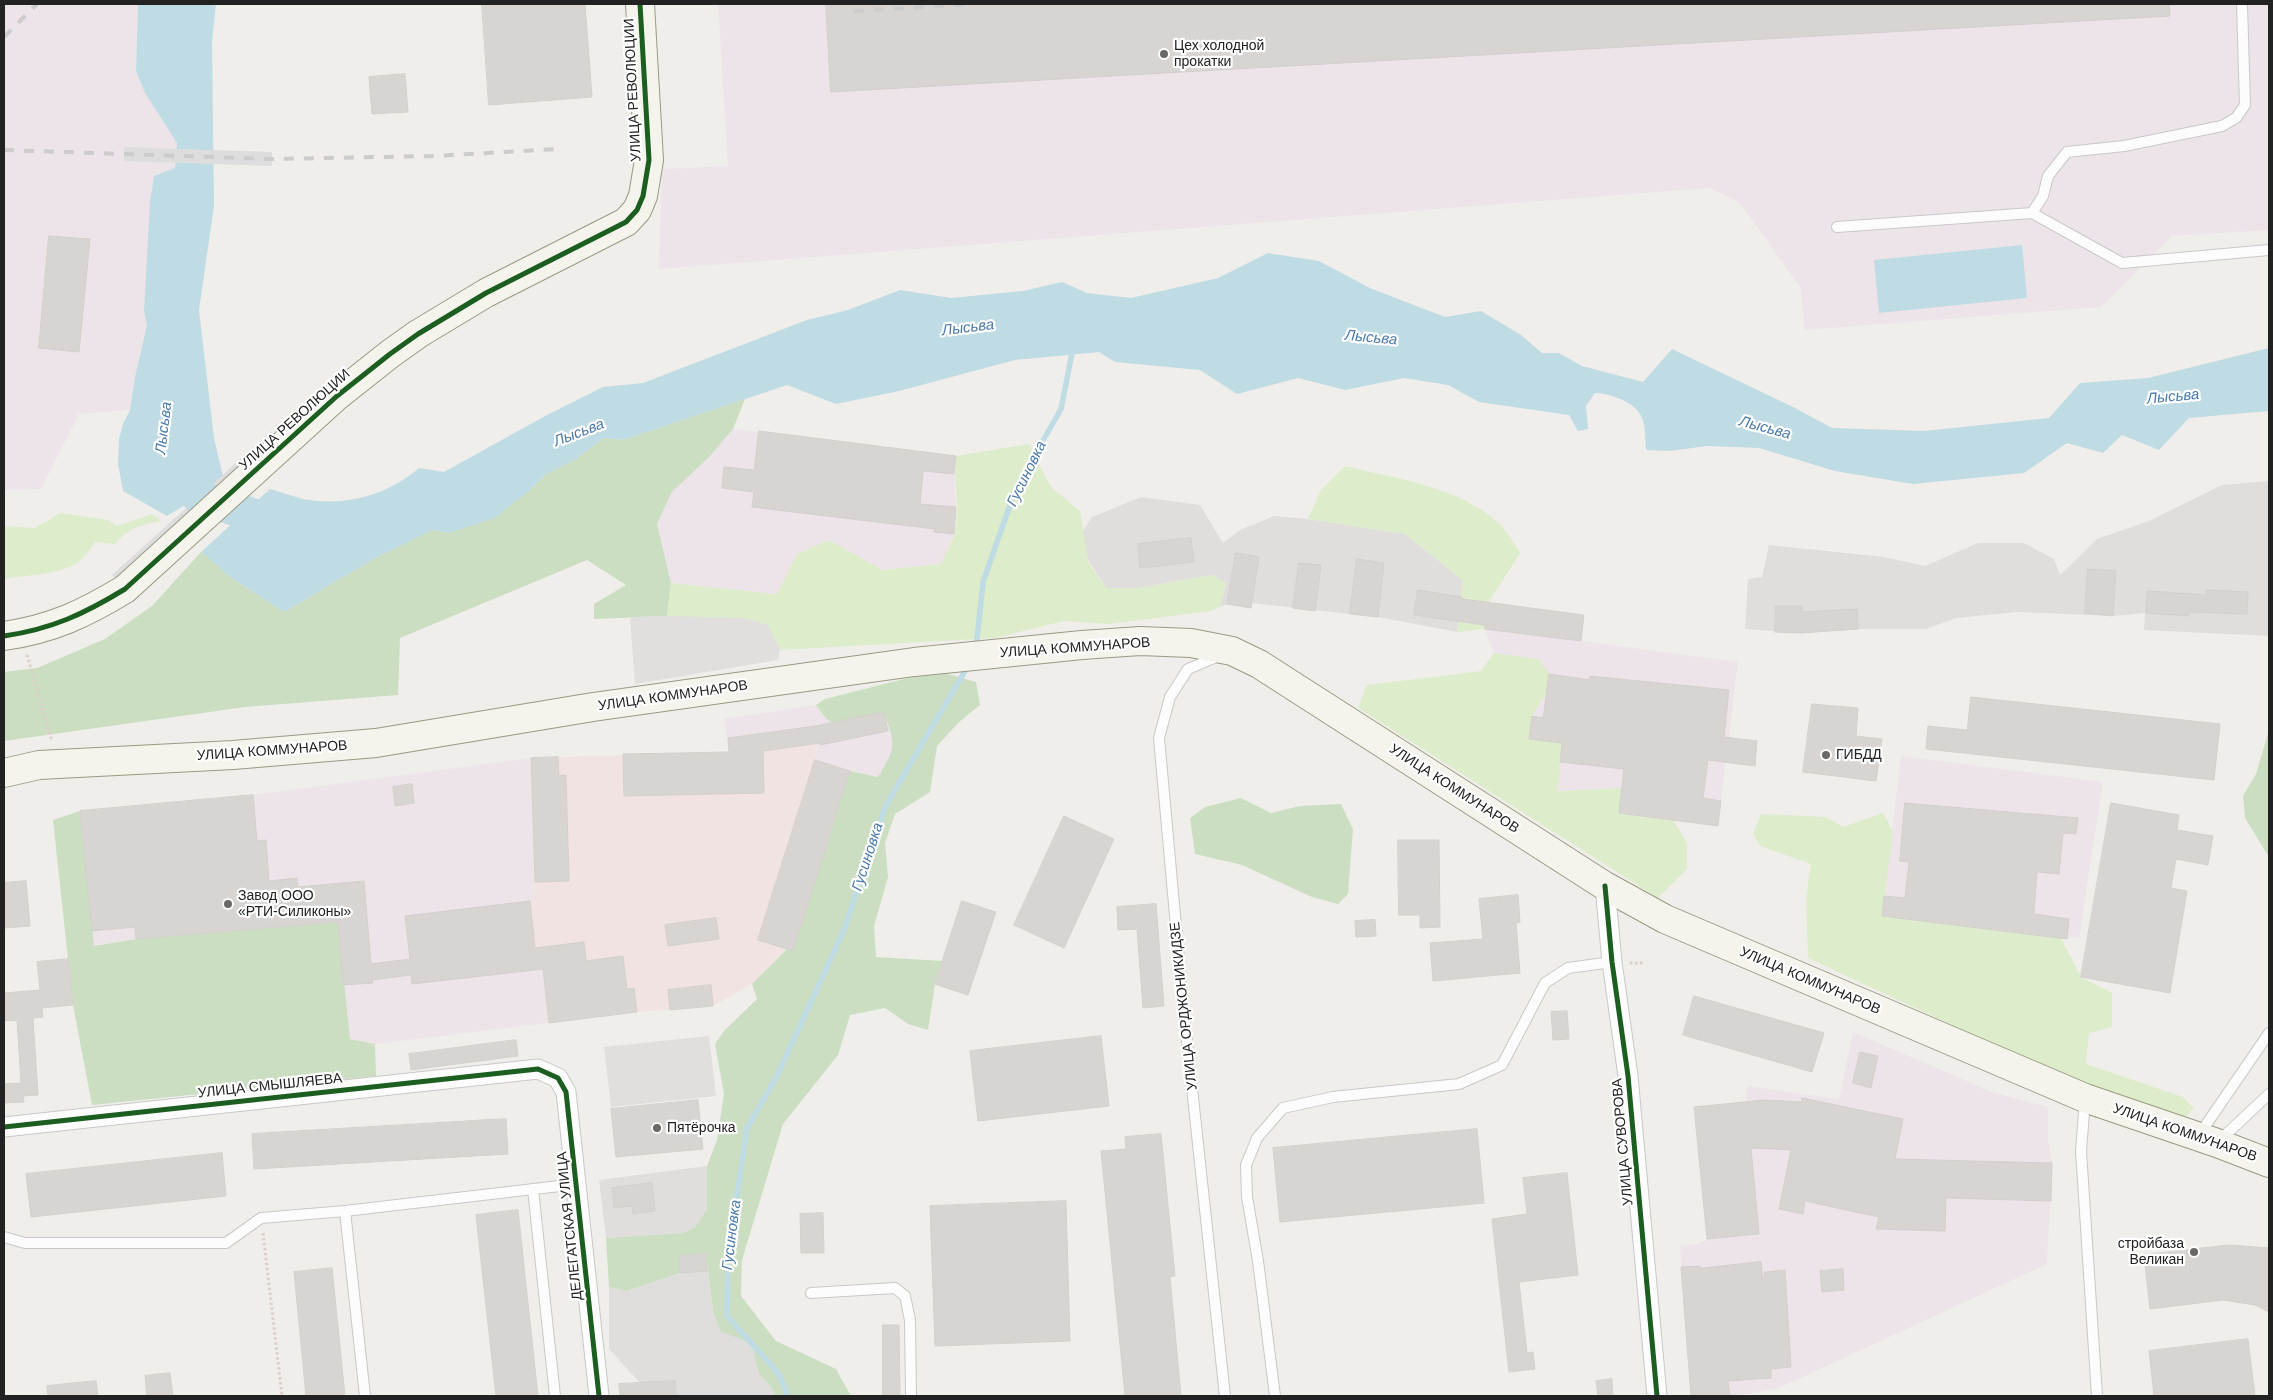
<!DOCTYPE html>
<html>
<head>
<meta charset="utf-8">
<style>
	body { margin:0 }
	#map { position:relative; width:2273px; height:1400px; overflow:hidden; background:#f0eeeb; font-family:Helvetica,sans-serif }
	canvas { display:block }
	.frame { position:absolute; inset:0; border:5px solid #222; pointer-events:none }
</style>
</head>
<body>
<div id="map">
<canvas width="2273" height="1400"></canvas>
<div class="frame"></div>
</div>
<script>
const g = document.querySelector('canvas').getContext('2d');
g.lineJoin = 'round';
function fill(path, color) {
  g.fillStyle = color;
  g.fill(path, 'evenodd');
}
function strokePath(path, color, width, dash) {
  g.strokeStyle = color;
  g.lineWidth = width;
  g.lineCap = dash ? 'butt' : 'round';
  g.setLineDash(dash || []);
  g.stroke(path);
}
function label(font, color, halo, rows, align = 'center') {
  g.font = font + ' Helvetica,sans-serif';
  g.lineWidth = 4.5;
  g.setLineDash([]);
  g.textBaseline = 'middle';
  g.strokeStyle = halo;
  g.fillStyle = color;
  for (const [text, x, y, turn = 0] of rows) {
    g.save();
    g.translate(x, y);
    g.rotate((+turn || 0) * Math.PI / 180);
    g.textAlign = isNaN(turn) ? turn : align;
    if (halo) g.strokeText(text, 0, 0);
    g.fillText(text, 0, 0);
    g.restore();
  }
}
const residential = new Path2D(`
	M2269,481V636L2144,630L2145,613L2113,616L2017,612L1956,618L1926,629H1858L1801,633L1745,629L1748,579L1762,577L1769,545L1884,557L1925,566L1978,543H2024L2054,559L2060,575L2097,539L2149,521L2222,485Z
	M1141,497L1200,505L1223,543L1240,530L1274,516L1308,519L1405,534L1463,580L1457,632L1378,617L1252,603L1251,608L1227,604L1220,607L1226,583L1212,575L1139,588H1106L1076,541L1092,517Z
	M707,1166V1209L695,1227L683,1233L606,1238L599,1180Z
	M706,1254L713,1311L752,1343L758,1372L774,1391V1396H641L640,1383L609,1349V1287L627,1291L680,1273L679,1256Z`);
const commercial = new Path2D(`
	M817,743L815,760L850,771L793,951L786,949L752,984L713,1006L637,1012L634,988L546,998L543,970L531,971L528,949L530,901H535L531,758L763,751Z`);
const industrial = new Path2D(`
	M4,4H138L136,71L145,93L177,143L175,168L144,312L147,325L135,377L130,410L79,414L41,489L4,490Z
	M718,4H2269V230L2172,236L2101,307L1805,330L1800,287L1739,202L1709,188L659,269L662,169L728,166Z
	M733,429L956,456L954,474L956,507L954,534L942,564L883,570L829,540L797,554L777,594L671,583L657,524L672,492L708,457Z
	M1488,603L1584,615L1581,641L1738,662L1718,826L1619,813L1621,788L1557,791L1562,743L1529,739L1532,716L1546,694L1539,659L1494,653L1485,629Z
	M816,705L825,717L884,712L893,736L892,755L878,777L850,771L815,760L817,743L763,751L729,752L724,719Z
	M1901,756L2103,782L2079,938H2061L1882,916Z
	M531,758L535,901L530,902L535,948L528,949L531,970L543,969L549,1023L375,1044L350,1039L337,922L136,939L93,946L86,856L253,795Z
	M1853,1032L1992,1092L2048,1107V1138L2052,1163L2047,1264L1779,1388L1735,1396H1691L1680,1246L1699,1244L1707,1239L1758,1234L1746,1102L1747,1086L1839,1099Z`);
const grass = new Path2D(`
	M1029,444L1051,487L1080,511L1088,562L1106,588H1139L1212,575L1226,583L1220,607L1211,611L1109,624L1064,621L995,638L780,650L768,625L667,616L671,583L777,594L797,554L829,540L883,570L941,564C945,554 951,545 954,535C961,509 953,481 956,456Z
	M1345,466C1397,479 1459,486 1500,524C1508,532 1514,544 1520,553L1488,603L1485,629L1457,632L1463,580L1405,534L1308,519L1321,490Z
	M60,513L108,520L117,526L152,514L162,521C142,524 128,528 115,544L95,542C90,550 85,557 77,563C59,575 25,575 4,579V526L35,528Z
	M1494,653L1539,659L1549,674L1546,694L1532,716L1529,738L1562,743L1558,791L1622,788L1619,813L1673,820L1687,843V869L1658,898L1358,708L1367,685L1481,671Z
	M1883,813L1893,832L1882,916L2061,938L2081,977L2112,993V1027L2089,1033L2086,1064L2183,1097L2194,1108L2186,1117L2082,1086L1808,958L1806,899L1811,864L1760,846L1753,834L1761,814L1826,817L1843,827Z`);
const forest = new Path2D(`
	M745,399L733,429L709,457L672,492L657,524L671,583L667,616L594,619V604L626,585L587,560L400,638L398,695L245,707L4,741V672L37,668L105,639L152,606L201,552L233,579L284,612L374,559L433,530L449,533L531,489L546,474L576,459L604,438L623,440Z
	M944,673L976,682L980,705L959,722L937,746L930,792L895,814L885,843L888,877L874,926L876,957L942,961L935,984L928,1030L908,1024L885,1008L850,1015L838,1055L783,1124L742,1260L741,1296L776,1341L836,1369L851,1396H774V1391L758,1372L752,1343L721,1332L713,1311L706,1254L679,1256L680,1273L627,1291L609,1287L606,1238L683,1233L695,1227L707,1209V1166L717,1140L724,1094L715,1044L724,1031L757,999L752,984L787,949L793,951L850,771L878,777C896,748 896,744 884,713L832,723L825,717L816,705L825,699L908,678Z
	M2269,730V857L2245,818L2243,796L2256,774Z
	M1241,798L1271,813L1300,806L1341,804L1353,829L1348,894L1338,904L1312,897L1242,865L1195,854L1190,818L1205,807Z
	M80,811L94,946L136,939L338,922L350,1039L375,1044L376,1076L92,1105L73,1005L53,820Z`);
const parking = new Path2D(`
	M667,616L743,618L768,625L780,650L778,660L635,684L630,617Z
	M709,1036L716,1096L611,1107L604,1047Z`);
const water = new Path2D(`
	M138,4H216L212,40L214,206L199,310L214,438L224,481L167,516L123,491L118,464L119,439L123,424L130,410L135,377L147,325L144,312L150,202L154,176L175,168L177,143L145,93L136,71Z
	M2022,245L2027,298L1879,313L1874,260Z
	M1268,253L1319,261L1370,288L1445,317L1481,311L1521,335L1542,353H1559L1582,366L1643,382L1672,349L1795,408L1832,428L1924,431L2049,418L2080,383L2148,378L2269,348V411L2189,418L2159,450L2122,435L2103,453L2067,443L2024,473L1913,484L1835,471L1759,448L1707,446L1670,451L1646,450C1645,440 1646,422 1640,414C1631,400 1610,394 1595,393L1586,406L1588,429L1578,431L1569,415L1479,402L1448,385L1404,378L1345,390L1298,378L1237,394L1200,370L1115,362L1099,352L1015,360L899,391L836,404L787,385L623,440L604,438L576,459L546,474L531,489L495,518L449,533L433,530L374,559L284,612L233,579L201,552L270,489C281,492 292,496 303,499C345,507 388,495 419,468L444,472L547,415L603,387L643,383L807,320L848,310L900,290L951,298L1023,291L1062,282L1087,293L1131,298L1218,278Z`);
const pier = new Path2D(`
	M124,147L272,152V166L124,161Z
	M271,431L293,455L135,600L112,575Z`);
const stream = new Path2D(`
	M976,649L983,582L1016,488L1061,409L1073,348
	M788,1396L779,1374L727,1316L728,1255L747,1128L776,1078L844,930L885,807L969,664`);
const river = new Path2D(`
	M165,467L199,497L288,527`);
const building = new Path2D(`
	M482,4H585L592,97L489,105Z
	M826,4H2169L2170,16L831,92Z
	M405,74L408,112L372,114L369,77Z
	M49,236L90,239L79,352L39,348Z
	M759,431L956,456L954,474L923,471L920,504L956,507L954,534L934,532L935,529L752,507L754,492L722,488L724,467L754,470Z
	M1191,538L1194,562L1140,568L1138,544Z
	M1236,553L1259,557L1251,608L1227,604Z
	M1357,559L1384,563L1378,617L1350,614Z
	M1299,563L1321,565L1315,611L1293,608Z
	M2088,569L2116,571L2113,616L2085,613Z
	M1418,590L1462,597V599L1584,615L1581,641L1485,629V625L1414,615Z
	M2206,590L2248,592L2247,614L2189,612V616L2146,613L2147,591L2206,595Z
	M1776,606H1802V612L1857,609L1858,629L1801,633L1775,632Z
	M1549,674L1590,680V676L1729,690L1724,737L1757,741L1755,766L1708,760L1703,798L1721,801L1718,826L1619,813L1624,769L1560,762L1562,743L1529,739L1532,716L1543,718Z
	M1971,697L2220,724L2214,780L1926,749L1928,726L1967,730Z
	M1812,704L1858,708L1856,736L1882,739L1876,781L1803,772Z
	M884,712L888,731L820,745L821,743L763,751L764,793L624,796L623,754L729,752L728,738L816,726Z
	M558,757L559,776L566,775L569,881L535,882L531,758Z
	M815,760L850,771L793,951L758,940Z
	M412,784L414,803L395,806L393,787Z
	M253,795L257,841L266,840L269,881L297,878L298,887L364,881L371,964L410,959L405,916L530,901L535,948L584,942L586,961L623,956L627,989L634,988L637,1012L549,1023L543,969L412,984L411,975L372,980L373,983L343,985L338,922L136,939L135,927L92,931L80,811Z
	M1905,803L2078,818L2076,834L2063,833L2059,874L2037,872L2034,914L2069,919L2067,939L1882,916L1884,896L1905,898L1909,862L1900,861Z
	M2111,803L2179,815L2177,830L2213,836L2208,865L2176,859L2171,888L2187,891L2170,993L2081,977Z
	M1064,816L1114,839L1064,948L1014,925Z
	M1398,840H1439L1440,927L1420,928V915H1399Z
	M26,881L30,926L4,928V883Z
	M1518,895L1520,922L1516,923L1520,973L1433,981L1430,943L1483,939L1479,899Z
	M962,901L996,912L968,995L935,984Z
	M1156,904L1164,1006L1143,1008L1137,929L1118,930L1117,907Z
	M716,918L719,939L668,946L665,925Z
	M1375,920L1376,936L1356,937L1355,921Z
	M68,959L73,1005L42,1008L43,1017L33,1018L38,1095L23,1096L24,1102L4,1103V1084L21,1083L17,1020L4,1021V993L40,990L37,962Z
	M711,985L713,1006L670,1010L668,990Z
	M1694,996L1824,1033L1812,1072L1683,1035Z
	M1567,1011L1569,1039L1553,1040L1551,1012Z
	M1101,1036L1109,1106L978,1121L970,1051Z
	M516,1040L518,1056L411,1070L409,1054Z
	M1860,1052L1878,1056L1871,1088L1853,1083Z
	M1802,1098L1903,1119L1895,1159L2052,1163L2051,1201L1946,1198L1945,1231L1876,1229L1879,1217L1805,1201L1803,1214L1779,1209L1791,1150L1751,1148L1759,1234L1707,1239L1694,1107L1764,1100L1802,1102Z
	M698,1100L703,1149L616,1157L611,1109Z
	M506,1119L508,1154L254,1169L252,1134Z
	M1477,1129L1484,1203L1280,1222L1273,1148Z
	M1161,1134L1175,1276L1170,1277L1181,1396H1125L1101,1151L1126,1149L1125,1137Z
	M222,1153L226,1196L31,1217L26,1174Z
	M1567,1173L1578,1275L1519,1282L1527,1353L1533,1352L1535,1369L1509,1372L1492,1219L1527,1214L1523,1178Z
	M652,1183L655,1211L633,1214L632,1206L614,1208L612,1188Z
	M1066,1201L1070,1341L935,1346L930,1206Z
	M518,1210L538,1396H496L476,1215Z
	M823,1213L824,1253H801L800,1214Z
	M2229,1245L2269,1248V1312L2255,1305L2223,1300L2150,1309L2144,1255Z
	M706,1254L707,1271L680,1273L679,1256Z
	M1761,1262L1763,1282L1765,1272L1785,1270L1791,1367L1771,1369V1378L1728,1381L1730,1396H1691L1681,1267L1700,1266L1701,1268Z
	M332,1268L345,1396H306L294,1272Z
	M1843,1269L1844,1290L1822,1292L1820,1271Z
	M883,1325H899L900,1396H883Z
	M2248,1339L2255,1396H2154L2149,1351Z
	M170,1373L173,1396H147L145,1376Z
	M1612,1379L1613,1396H1598L1596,1381Z
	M96,1381L98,1396H48L47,1386Z
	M675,1381L676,1396H620L619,1384Z`);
const path = new Path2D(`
	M27,655L52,741
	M1630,963H1644
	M263,1233L282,1396`);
const lane = new Path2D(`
	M2032,213L2122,263L2269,250
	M1837,227L2032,213L2043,196L2048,176L2067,152L2124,146L2222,126L2236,118L2245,105L2242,4
	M1219,656L1188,669L1170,697L1159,738L1183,1004L1225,1396
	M2085,1099L2081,1151L2097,1396
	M2199,1135L2269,1033
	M2219,1141L2269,1094
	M533,1189L555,1396
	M345,1211L365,1396
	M4,1237L25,1243H226L261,1218L345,1211L577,1184
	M811,1293L895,1288L905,1296L910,1320L911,1396
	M1275,1396L1258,1261L1247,1197L1246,1165L1257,1138L1283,1108L1333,1097L1459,1084L1502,1065L1545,983L1568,968L1612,962`);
const street = new Path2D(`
	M1605,886L1612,962L1628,1076L1657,1396
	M4,1127L538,1069L558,1078L566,1092L599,1396`);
const secondary = new Path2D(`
	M4,636C52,629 84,614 125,589L337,396L390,354L418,334L486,293L626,222L637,210L643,196L649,160L640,4
	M4,773L39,765L233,755L376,743L593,707L914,662L1082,645L1140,641L1191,643L1232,651L1259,664L1605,886L1665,919L2085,1098L2217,1143L2269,1163`);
const rail = new Path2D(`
	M854,11L972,4
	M4,37L37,4
	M4,150L272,159L433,156L558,149`);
const cycleway = new Path2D(`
	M4,636C52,629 84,614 125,589L337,396L390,354L418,334L486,293L626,222L637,210L643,196L649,160L640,4
	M1605,886L1612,962L1628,1076L1657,1396
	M4,1127L538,1069L558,1078L566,1092L599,1396`);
const markers = [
	[1164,54,5,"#6a6968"],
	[1826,755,5,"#6a6968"],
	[228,904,5,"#6a6968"],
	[657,1128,5,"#6a6968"],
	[2194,1252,5,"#6a6968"]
];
const poiNames = [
	["Цех холодной",1174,46],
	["прокатки",1174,62],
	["ГИБДД",1836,755],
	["Завод ООО",238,896],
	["«РТИ-Силиконы»",238,912],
	["Пятёрочка",667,1128],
	["стройбаза",2184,1244,"right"],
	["Великан",2184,1260,"right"]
];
const streetNames = [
	["УЛИЦА РЕВОЛЮЦИИ",633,90,-93],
	["УЛИЦА РЕВОЛЮЦИИ",295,420,-42],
	["УЛИЦА КОММУНАРОВ",1075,648,-4],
	["УЛИЦА КОММУНАРОВ",673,696,-8],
	["УЛИЦА КОММУНАРОВ",272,751,-4],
	["УЛИЦА КОММУНАРОВ",1454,789,33],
	["УЛИЦА КОММУНАРОВ",1810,981,23],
	["УЛИЦА ОРДЖОНИКИДЗЕ",1184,1006,-96],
	["УЛИЦА СМЫШЛЯЕВА",270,1086,-6],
	["УЛИЦА КОММУНАРОВ",2185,1133,19],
	["УЛИЦА СУВОРОВА",1623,1142,-95],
	["ДЕЛЕГАТСКАЯ УЛИЦА",570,1226,-96]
];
const waterNames = [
	["Лысьва",968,328,-7],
	["Лысьва",1371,338,5],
	["Лысьва",2173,397,-5],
	["Лысьва",164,428,-83],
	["Лысьва",1765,428,15],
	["Лысьва",579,433,-21],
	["Гусиновка",1027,474,-64],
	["Гусиновка",868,857,-72],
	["Гусиновка",732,1235,-83]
];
fill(residential, '#dfdedc');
fill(commercial, '#f1e3e1');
fill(industrial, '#ede4e9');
fill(grass, '#ddeccb');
fill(forest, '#cbdec1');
fill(parking, '#e0dfde');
fill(water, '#bfdbe3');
fill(pier, '#dedddd');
strokePath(stream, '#bfdbe3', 5.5);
strokePath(river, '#bfdbe3', 34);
fill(building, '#d7d4d2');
strokePath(building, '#d3d0cc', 1);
strokePath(lane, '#c9c8c7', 12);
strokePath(street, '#c9c8c7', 21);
strokePath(secondary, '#999a82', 30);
strokePath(path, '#dccecd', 3, [2.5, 2.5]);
strokePath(lane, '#fdfcfc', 10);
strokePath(street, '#fdfcfc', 19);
strokePath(secondary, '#f4f4ed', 28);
strokePath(rail, '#ccc', 4, [10, 10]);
strokePath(cycleway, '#1b5e20', 5);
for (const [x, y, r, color] of markers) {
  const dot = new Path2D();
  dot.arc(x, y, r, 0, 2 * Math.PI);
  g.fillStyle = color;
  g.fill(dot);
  strokePath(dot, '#fff', 2);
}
label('14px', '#222', '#fff', poiNames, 'left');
label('14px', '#222', '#fff', streetNames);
label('italic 15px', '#4a7aab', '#fff', waterNames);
</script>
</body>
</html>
